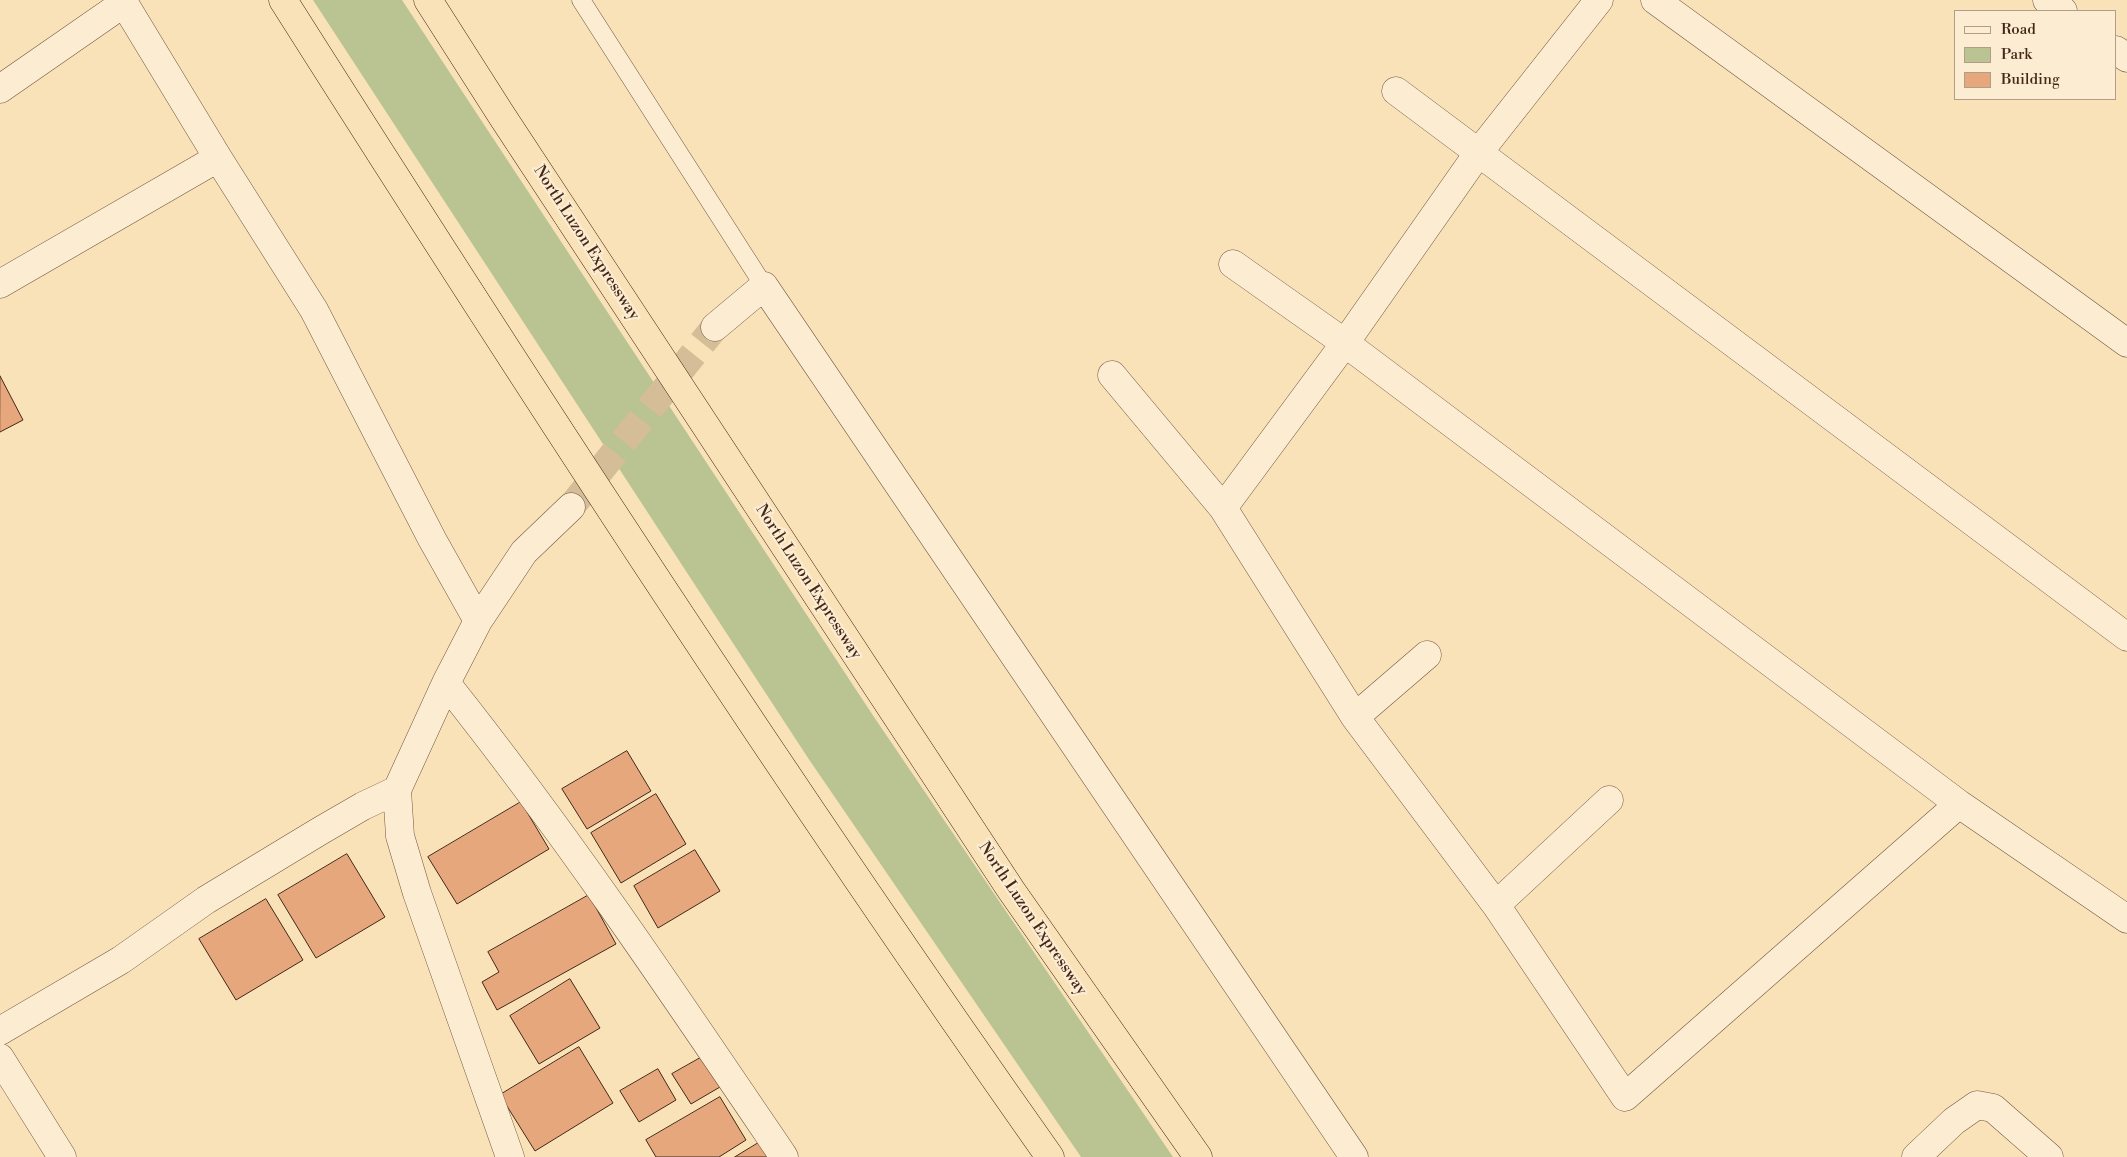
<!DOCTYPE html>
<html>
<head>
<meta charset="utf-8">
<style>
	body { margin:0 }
	#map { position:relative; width:2127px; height:1157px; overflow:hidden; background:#fae2b8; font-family:"Libre Bodoni",serif }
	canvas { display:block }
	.legend { position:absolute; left:1954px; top:10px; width:162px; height:90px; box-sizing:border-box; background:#fcecd1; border:1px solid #b29d87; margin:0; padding:6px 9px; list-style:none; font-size:15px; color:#432719 }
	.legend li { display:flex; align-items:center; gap:10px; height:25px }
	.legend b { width:25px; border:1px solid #b29d87 }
</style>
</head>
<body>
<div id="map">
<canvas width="2127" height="1157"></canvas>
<ul class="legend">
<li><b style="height:6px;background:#fcecd1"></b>Road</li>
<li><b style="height:14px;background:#bac492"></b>Park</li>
<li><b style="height:14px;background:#e6a77d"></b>Building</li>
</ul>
</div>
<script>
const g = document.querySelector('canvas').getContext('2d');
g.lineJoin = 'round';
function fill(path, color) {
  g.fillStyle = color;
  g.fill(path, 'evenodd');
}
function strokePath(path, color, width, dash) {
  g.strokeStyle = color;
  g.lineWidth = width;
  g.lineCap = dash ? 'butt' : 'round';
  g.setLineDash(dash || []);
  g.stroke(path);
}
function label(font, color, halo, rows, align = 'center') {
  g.font = font + ' "Libre Bodoni",serif';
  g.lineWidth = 4.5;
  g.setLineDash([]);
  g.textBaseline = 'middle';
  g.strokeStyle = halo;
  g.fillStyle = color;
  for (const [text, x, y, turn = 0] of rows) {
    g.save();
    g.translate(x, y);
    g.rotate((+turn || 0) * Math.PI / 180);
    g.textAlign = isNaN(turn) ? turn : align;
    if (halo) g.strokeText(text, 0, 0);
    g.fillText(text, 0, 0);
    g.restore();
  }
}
const green = new Path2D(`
	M313,0H402L874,717L1173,1157H1081L808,758Z`);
const building = new Path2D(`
	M0,376L23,420L0,432Z
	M627,751L651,791L587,829L562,789Z
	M656,794L686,844L621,883L591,833Z
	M521,802L549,849L457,904L428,857Z
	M695,850L720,891L658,928L634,886Z
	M347,854L385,917L316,958L278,895Z
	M589,895L616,944L497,1010L482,982L499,972L488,952Z
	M266,899L303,960L236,1000L199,939Z
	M570,979L600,1028L539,1064L510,1016Z
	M579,1047L613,1103L535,1151L500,1095Z
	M702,1057L720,1087L691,1104L672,1074Z
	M658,1069L676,1100L639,1122L620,1091Z
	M720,1097L746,1140L719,1157H656L646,1140Z
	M760,1142L769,1157H735Z`);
const streetTunnel = new Path2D(`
	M571,507L715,327`);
const lane = new Path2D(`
	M581,0L764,286`);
const street = new Path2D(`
	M1655,0L2127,343
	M2047,0L2063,11
	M2116,50L2127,58
	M0,89L124,3L218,158L314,310L432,539L478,621
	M1396,91L2127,637
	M1233,264L1345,343L1959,804L2127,919
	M0,284L218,158
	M715,327L764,286L1354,1157
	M1112,375L1223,508L1355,717L1496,905L1625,1097L1959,804
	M1223,508L1345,343L1479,152L1599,0
	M446,683C567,835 675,996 784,1157
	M1355,717L1427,655
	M1496,905L1609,800
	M0,1031L121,960L206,900L320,831L363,806L397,790
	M0,1058L62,1157
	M510,1157L417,893L400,836L397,790L446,683L478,621L524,552L571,507
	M1916,1157L1954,1121L1977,1105L1993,1108L2049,1157`);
const highway = new Path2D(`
	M283,0C531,391 783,779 1050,1157
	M428,0L502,116L1011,890L1198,1157`);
const streetNames = [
	["North Luzon Expressway",586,243,57],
	["North Luzon Expressway",808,582,57],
	["North Luzon Expressway",1032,919,56]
];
fill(green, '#bac492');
fill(building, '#e6a77d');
strokePath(building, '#432719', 1);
strokePath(streetTunnel, '#d5bd98', 28, [28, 14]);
strokePath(lane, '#715641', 19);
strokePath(street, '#715641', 29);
strokePath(highway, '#432719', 29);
strokePath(lane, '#fcecd1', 18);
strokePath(street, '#fcecd1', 28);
strokePath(highway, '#fae2b8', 28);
label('16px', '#432719', '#fcecd1', streetNames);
</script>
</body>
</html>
